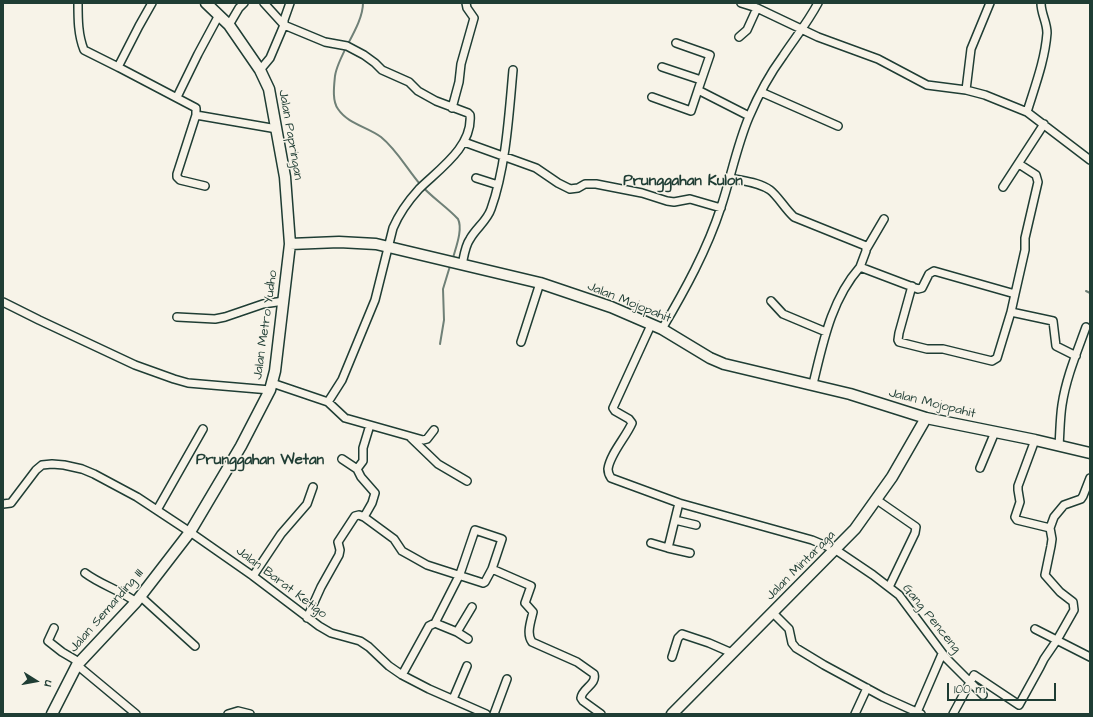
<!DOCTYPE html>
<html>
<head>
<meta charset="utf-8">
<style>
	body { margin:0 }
	#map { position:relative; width:1093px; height:717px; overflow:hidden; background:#f7f3e8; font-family:"Architects Daughter",sans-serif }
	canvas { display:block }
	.frame { position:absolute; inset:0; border:4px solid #1f3d34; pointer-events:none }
	.north { position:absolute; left:16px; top:661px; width:40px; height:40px; -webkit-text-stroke:3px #f7f3e8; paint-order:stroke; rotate:101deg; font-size:11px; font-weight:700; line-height:16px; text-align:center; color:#1f3d34 }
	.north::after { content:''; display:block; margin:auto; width:14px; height:18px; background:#1f3d34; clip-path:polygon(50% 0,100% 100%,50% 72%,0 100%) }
	.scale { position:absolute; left:947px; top:683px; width:109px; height:18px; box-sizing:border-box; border:2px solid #1f3d34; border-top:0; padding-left:5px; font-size:12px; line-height:14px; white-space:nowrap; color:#1f3d34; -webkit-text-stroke:3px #f7f3e8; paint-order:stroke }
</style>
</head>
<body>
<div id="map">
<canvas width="1093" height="717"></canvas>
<div class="frame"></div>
<div class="north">U</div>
<div class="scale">100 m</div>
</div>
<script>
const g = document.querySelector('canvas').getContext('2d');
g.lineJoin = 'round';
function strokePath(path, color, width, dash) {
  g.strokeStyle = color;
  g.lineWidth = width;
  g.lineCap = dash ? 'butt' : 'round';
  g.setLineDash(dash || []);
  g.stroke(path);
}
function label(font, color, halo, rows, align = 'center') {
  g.font = font + ' "Architects Daughter",sans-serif';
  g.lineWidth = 3;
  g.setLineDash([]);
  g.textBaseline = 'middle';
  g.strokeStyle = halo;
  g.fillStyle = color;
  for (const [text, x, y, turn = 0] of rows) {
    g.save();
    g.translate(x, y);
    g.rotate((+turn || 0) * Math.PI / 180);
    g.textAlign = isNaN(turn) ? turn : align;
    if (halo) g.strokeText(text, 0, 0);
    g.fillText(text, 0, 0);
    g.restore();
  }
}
const stream = new Path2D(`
	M363,3C363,26 338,54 335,76C334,86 332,101 338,109C348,124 368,127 381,137C397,150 407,169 420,184C431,197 446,206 458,219C463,229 456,247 453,258
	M1086,291L1090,293
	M440,344L444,320L443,289L450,266`);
const street = new Path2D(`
	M78,3C78,19 78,35 84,50L118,67
	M152,3L139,26L118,67L196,108V115L177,174V177L180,180L205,186
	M264,3L284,25L325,42L347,46L364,55L375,63L382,70L409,82L418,91L436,101L468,113L470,115C473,147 438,170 419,189C409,200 399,214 393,228L375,300L342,380L328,402L345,418L423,440L427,439L434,430
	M741,3L757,8L818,37L878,59L927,85L966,90L985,95L1027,112L1090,160
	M229,25L239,8L244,3
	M739,37L747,30L757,8
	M676,43L710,55L698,90L749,116
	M662,67L701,80
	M260,70L270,58L284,25V20L290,3
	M966,90L971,49L990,3
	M761,92L838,126
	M177,97L198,54L219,15
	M652,97L691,111L698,90
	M452,108L459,82L461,64L474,18L467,8L466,3
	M1027,112C1035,86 1045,60 1047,33C1047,22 1041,14 1041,3
	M196,115L277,129
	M464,142L536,168L558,183L570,189L578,188L585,184H596L642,193L667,201L674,202L690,199L721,208
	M476,178L498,185
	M730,178C743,181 759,182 770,190C778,196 785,209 794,217L866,246V251L860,267L918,289L922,288L929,274L934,271L1015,294L1011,312
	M1003,187L1044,124
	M867,248L884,219
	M462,265C464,256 465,246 470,239C476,228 487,221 491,209C506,167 509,114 513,70
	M912,286L899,333L898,340L899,342L927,349H943L992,361L997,358L1011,312L1053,321L1056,346L1076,356
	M1015,294L1025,250V238L1038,182L1036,175L1019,164
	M771,301L783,314L826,332
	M3,302L39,320L135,365L174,379L188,383L270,390
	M177,317L215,319L225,317L263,304L284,301
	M651,325L613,408L615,411L629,419L632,423C626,437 610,454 608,469C608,473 609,475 611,478L679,503L812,540L836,550L873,575L899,595L946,658L983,695
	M662,329C685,290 707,250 721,207C731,177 737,145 749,117C758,96 769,75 783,56C795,38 808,22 818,3
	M521,342L540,283
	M272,383L328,402
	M813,384C823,343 831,300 860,267
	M410,437L438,464L467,481
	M1035,440L1018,486V490L1020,502L1015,517L1017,520L1050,528
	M1059,446C1060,432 1060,418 1062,405C1066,378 1077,352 1086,327
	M342,459L357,469L361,477L375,493L372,503L364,517L394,539L402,551L411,556L427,565L483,583L485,582L492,569L502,539L475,530L460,574L435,623
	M980,468L995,432
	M357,469L363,461V448L370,425
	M877,500L916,527L915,533L889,587
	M3,504L11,503L36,470L42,465L52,464L64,465L82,469L94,474L137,497L190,532L253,576L319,626L331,633L360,641L369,647L389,666L402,675L429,689L486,714
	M157,510L203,429
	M675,520L696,525
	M651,543L668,548L679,503
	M668,548L690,553
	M492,569L531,586L525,603L533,612C531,621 526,634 532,642L577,662L594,674C597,685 582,688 581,698L583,701L601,714
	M85,573C101,585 120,590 136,602
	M253,576L281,534L307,504L313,487
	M140,596L195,646
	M773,613L789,629L792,643L796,648L824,665L883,697L921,714
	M307,618L321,587L339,555L340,550L338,542L355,516L359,515L364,517
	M54,628L48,641L62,652L79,662
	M1035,629L1090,657
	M457,632L472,607
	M672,657L678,638L682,634L709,643L732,653
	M77,665L136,714
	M402,675L429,626L435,623L457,632L468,639
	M453,699L467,666
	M917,712L942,654
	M228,714L238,711L250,714
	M494,714L507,679
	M855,714L867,688
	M953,714L974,675L1019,705L1040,667L1044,659L1057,640L1074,610L1073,602L1060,592L1045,575L1051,546L1052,539L1050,528L1054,517L1064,505L1081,499L1083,496L1090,478`);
const secondary = new Path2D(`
	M290,244L339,242L376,244L540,283L611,307L662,329L710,358L724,364L850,394L926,418L1035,440L1090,453
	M52,714L77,665L136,602L190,532L241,446L270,390L275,371L290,244L285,177L269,89L260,70L229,25L206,3
	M672,714L855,529L892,477L926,418`);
const streetNames = [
	["Jalan Papringan",290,135,80],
	["Jalan Mojopahit",629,303,22],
	["Jalan Metro Yudho",266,325,-82],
	["Jalan Mojopahit",932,404,14],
	["Jalan Mintaraga",801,566,-45],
	["Jalan Barat Ketigo",281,583,37],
	["Jalan Semanding III",107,611,-49],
	["Gang Penceng",931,619,51]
];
const quarterNames = [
	["Prunggahan Kulon",683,182],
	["Prunggahan Wetan",260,461]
];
strokePath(stream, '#6f8077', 2);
strokePath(street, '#1f3d34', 10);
strokePath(secondary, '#1f3d34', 13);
strokePath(street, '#f7f3e8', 7);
strokePath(secondary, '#f7f3e8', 10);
label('13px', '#1f3d34', '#f7f3e8', streetNames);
label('bold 15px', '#1f3d34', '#f7f3e8', quarterNames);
</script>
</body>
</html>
